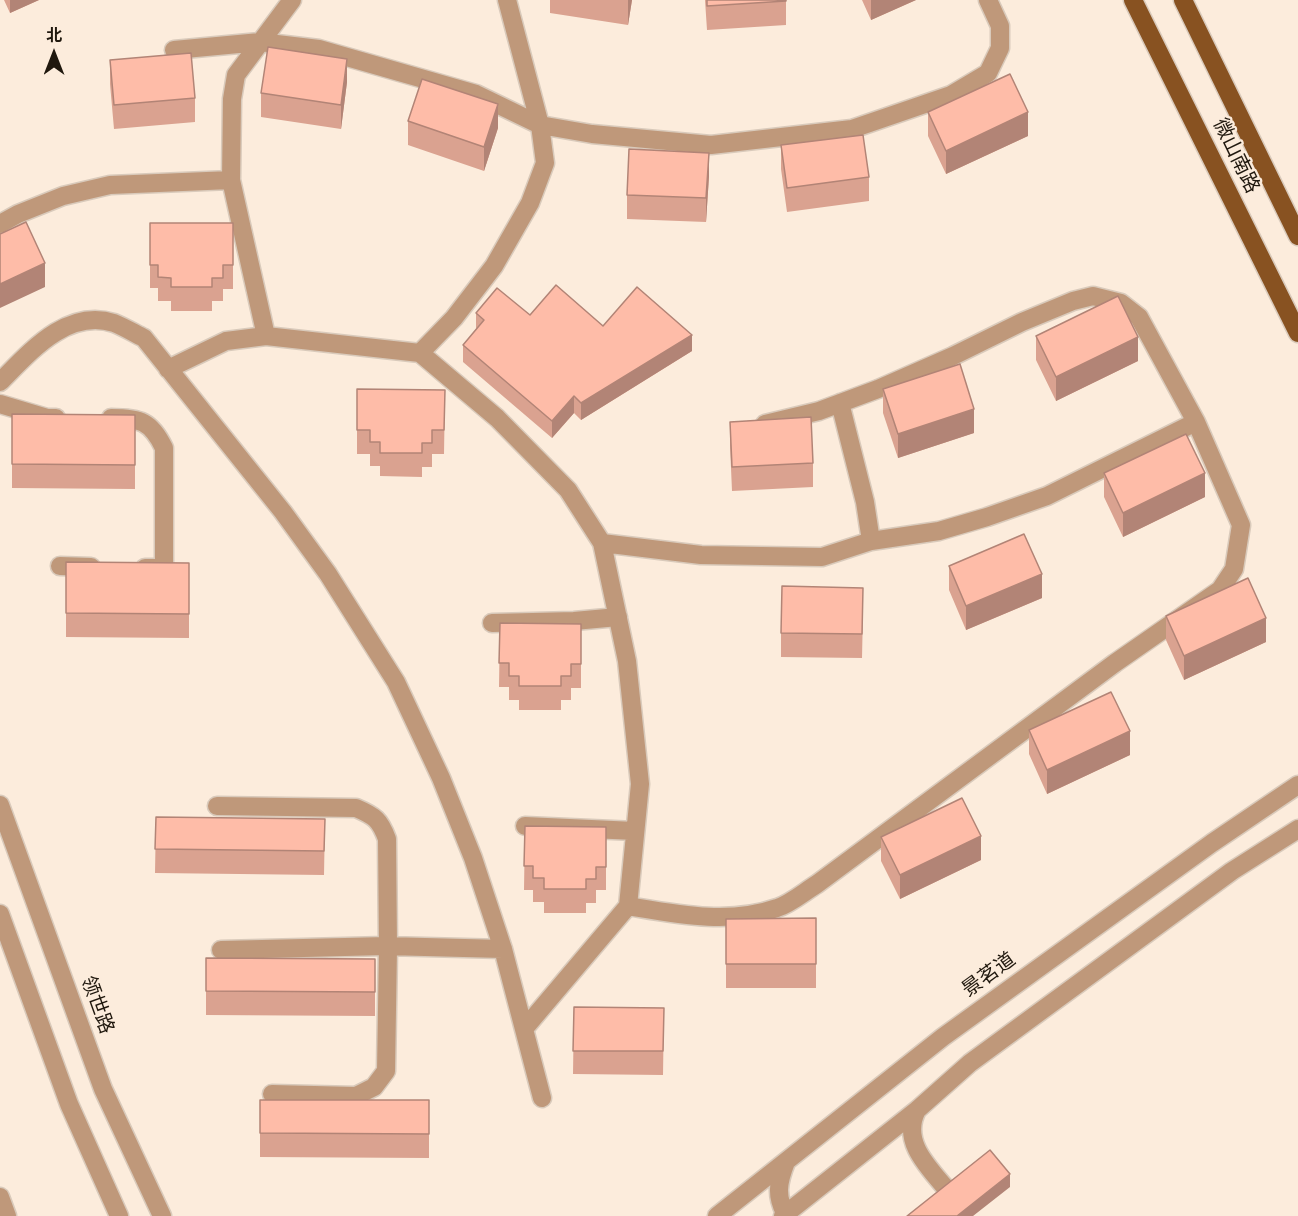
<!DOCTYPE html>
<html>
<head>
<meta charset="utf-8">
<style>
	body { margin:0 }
	#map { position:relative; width:1298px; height:1216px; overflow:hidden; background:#fcecdc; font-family:"Zilla Slab","Noto Sans SC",serif }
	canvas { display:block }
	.north { position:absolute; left:24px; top:24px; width:60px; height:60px; -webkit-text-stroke:4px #fcecdc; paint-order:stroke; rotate:0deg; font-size:16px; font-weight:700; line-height:24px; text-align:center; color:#20180e }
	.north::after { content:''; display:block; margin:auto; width:21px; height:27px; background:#20180e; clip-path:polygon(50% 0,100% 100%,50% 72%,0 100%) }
</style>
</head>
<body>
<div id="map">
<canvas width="1298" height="1216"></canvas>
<div class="north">北</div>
</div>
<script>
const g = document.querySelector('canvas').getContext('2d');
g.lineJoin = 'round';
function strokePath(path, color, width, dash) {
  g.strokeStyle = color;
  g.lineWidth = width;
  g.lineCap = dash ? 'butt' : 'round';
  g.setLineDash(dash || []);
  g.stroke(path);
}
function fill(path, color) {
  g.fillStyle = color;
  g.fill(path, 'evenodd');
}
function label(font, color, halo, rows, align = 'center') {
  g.font = font + ' "Zilla Slab","Noto Sans SC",serif';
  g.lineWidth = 4.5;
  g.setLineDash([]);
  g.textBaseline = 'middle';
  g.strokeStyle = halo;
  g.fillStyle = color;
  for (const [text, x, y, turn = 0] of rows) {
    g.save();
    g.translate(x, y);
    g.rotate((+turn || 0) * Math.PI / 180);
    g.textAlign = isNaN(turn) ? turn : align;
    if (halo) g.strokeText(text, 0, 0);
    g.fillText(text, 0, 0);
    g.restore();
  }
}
const minor = new Path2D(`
	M174,50L260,42L319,49L476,94L540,125L592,134L711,145L852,129L951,95L988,73L1000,48V26L988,0
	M0,224L18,214L63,196L110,185L231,180
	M266,336L231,180L232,99L236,75L292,0
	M420,353L454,318L494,266L530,203L545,163L540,125L507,0
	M168,369L226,341L266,336L420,353L497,418L568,490L602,543L627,661L640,784L628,906L524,1029
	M0,382C30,352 67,308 114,323C124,327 134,333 144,338L283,512L328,574L396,682L441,778L473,858L503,949L542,1098
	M840,403L865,502L871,541
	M0,404L47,418H56
	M111,418C140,418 151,421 164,448V568H145
	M602,543L701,555L822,557L871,541L939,531L987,517L1047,496L1196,422
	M60,566L91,567
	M492,623L574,621L618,617
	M0,805L103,1089L162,1216
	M217,806L356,808C375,816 380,820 387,839L388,947L386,1071L374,1087L356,1096L272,1094
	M525,826L635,831
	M628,906C676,914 729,925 777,908C790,904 804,892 817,884L1115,663L1220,590L1234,569L1241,525L1196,422L1139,317L1121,303L1093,296L1073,301L1022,322L953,356L878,389L819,411L765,424
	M0,914L69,1104L119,1216
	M221,950L386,946L503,949
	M917,1110C900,1142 930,1169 950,1193
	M786,1162C778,1182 775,1197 787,1216
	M0,1197L7,1216
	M717,1216L943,1037L1212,843L1298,785
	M783,1216L917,1110L970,1063L1232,871L1298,829`);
const major = new Path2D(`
	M1133,0L1298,333
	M1183,0L1298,236`);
const wall = new Path2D(`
	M4,0H39L10,13Z
	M550,0H632L628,25L550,13Z
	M705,0H786V25L707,30Z
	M862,0H916L871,20Z
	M110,60L195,98V122L114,129L110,84Z
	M347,82L341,129L261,117V93Z
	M928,112L1028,136L946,174L928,136Z
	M408,121L498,128L484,171L408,145Z
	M781,145L869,177V201L787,212L781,169Z
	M709,176L706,222L627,219V195Z
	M150,223H233V289H223V301H212V311H171V301H158V288H150Z
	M476,313L530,315L603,326L692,351L581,420L574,413L552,438L463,362V345L476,329Z
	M1036,336L1138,361L1056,401L1036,360Z
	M357,389L445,390L444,454H432V467H422V477L380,476V466H370V454H357Z
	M883,389L974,433L898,458L883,413Z
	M12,414L135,415V489L12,488Z
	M730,422L813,463V487L732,491L730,445Z
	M1104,473L1205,497L1123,537L1104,497Z
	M66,562L189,563V638L66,637Z
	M949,566L1042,598L966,630L949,590Z
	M863,612L862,658L781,657V633Z
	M1166,616L1266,642L1184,680L1166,640Z
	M500,623L581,624V688H571V700H561V710H519V700H509V687H499Z
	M1029,730L1130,755L1047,794L1029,754Z
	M156,817L325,819L324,875L155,873Z
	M525,826L606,827V890H596V903H586V913H544V902H533V890H524Z
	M881,837L981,860L900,899L881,861Z
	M816,918V988H726V919Z
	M206,958L375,959V1016L206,1015Z
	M574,1007L664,1008L663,1075L573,1074Z
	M260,1100H429V1158L260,1157Z`);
const shadedWall = new Path2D(`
	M10,0H39L10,13Z
	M628,0H632L628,25Z
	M871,0H916L871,20Z
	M347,59V82L341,129V105Z
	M498,104V128L484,171V147Z
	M1028,112V136L946,174V151Z
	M709,153V176L706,222V198Z
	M45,263V287L0,308V284Z
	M692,335V351L581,420V403Z
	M1138,337V361L1056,401V377Z
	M574,396V413L552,438V421Z
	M974,409V433L898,458V434Z
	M1205,473V497L1123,537V513Z
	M1042,574V598L966,630V606Z
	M1266,618V642L1184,680V656Z
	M1130,731V755L1047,794V770Z
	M981,836V860L900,899V875Z
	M1010,1174V1187L973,1216H957Z`);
const building = new Path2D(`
	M707,0H786V1L707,6Z
	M268,47L347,59L341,105L261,93Z
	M191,53L195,98L114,105L110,60Z
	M1010,74L1028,112L946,151L928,112Z
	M422,79L498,104L484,147L408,121Z
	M863,135L869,177L787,188L781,145Z
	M629,149L709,153L706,198L627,195Z
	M26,222L45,263L0,284V234Z
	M150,223H233V265H223V278H212V287H171V278L158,277V265H150Z
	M556,285L603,326L637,287L692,335L581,403L574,396L552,421L463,345L484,320L476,313L497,288L530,315Z
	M1118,296L1138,337L1056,377L1036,336Z
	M960,364L974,409L898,434L883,389Z
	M357,389L445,390L444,430H432V443H422V453H380V442H370V430H357Z
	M12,414L135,415V465L12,464Z
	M811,417L813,463L732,467L730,422Z
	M1186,434L1205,473L1123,513L1104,473Z
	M1024,534L1042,574L966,606L949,566Z
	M66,562L189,563V614L66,613Z
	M1248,578L1266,618L1184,656L1166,616Z
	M782,586L863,588L862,634L781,633Z
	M500,623L581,624V664H571V676H561V686H519V676H509V663H499Z
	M1111,692L1130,731L1047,770L1029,730Z
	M962,798L981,836L900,875L881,837Z
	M156,817L325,819L324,851L155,849Z
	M525,826L606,827V867H596V879H586V889H544V878H533V866H524Z
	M816,918V964H726V919Z
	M206,958L375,959V992L206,991Z
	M574,1007L664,1008L663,1051H573Z
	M260,1100H429V1134L260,1133Z
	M990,1150L1010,1174L957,1216H907Z`);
const streetNames = [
	["微山南路",1236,156,64],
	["景茗道",989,975,-36],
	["领世路",97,1005,70]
];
strokePath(minor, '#d9cabb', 21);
strokePath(major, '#d9cabb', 21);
strokePath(minor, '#bf987a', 18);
strokePath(major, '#885221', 18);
fill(wall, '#daa290');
fill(shadedWall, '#b28476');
fill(building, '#febca8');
strokePath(building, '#b28476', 1.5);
label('20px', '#20180e', '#fcecdc', streetNames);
</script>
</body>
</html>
